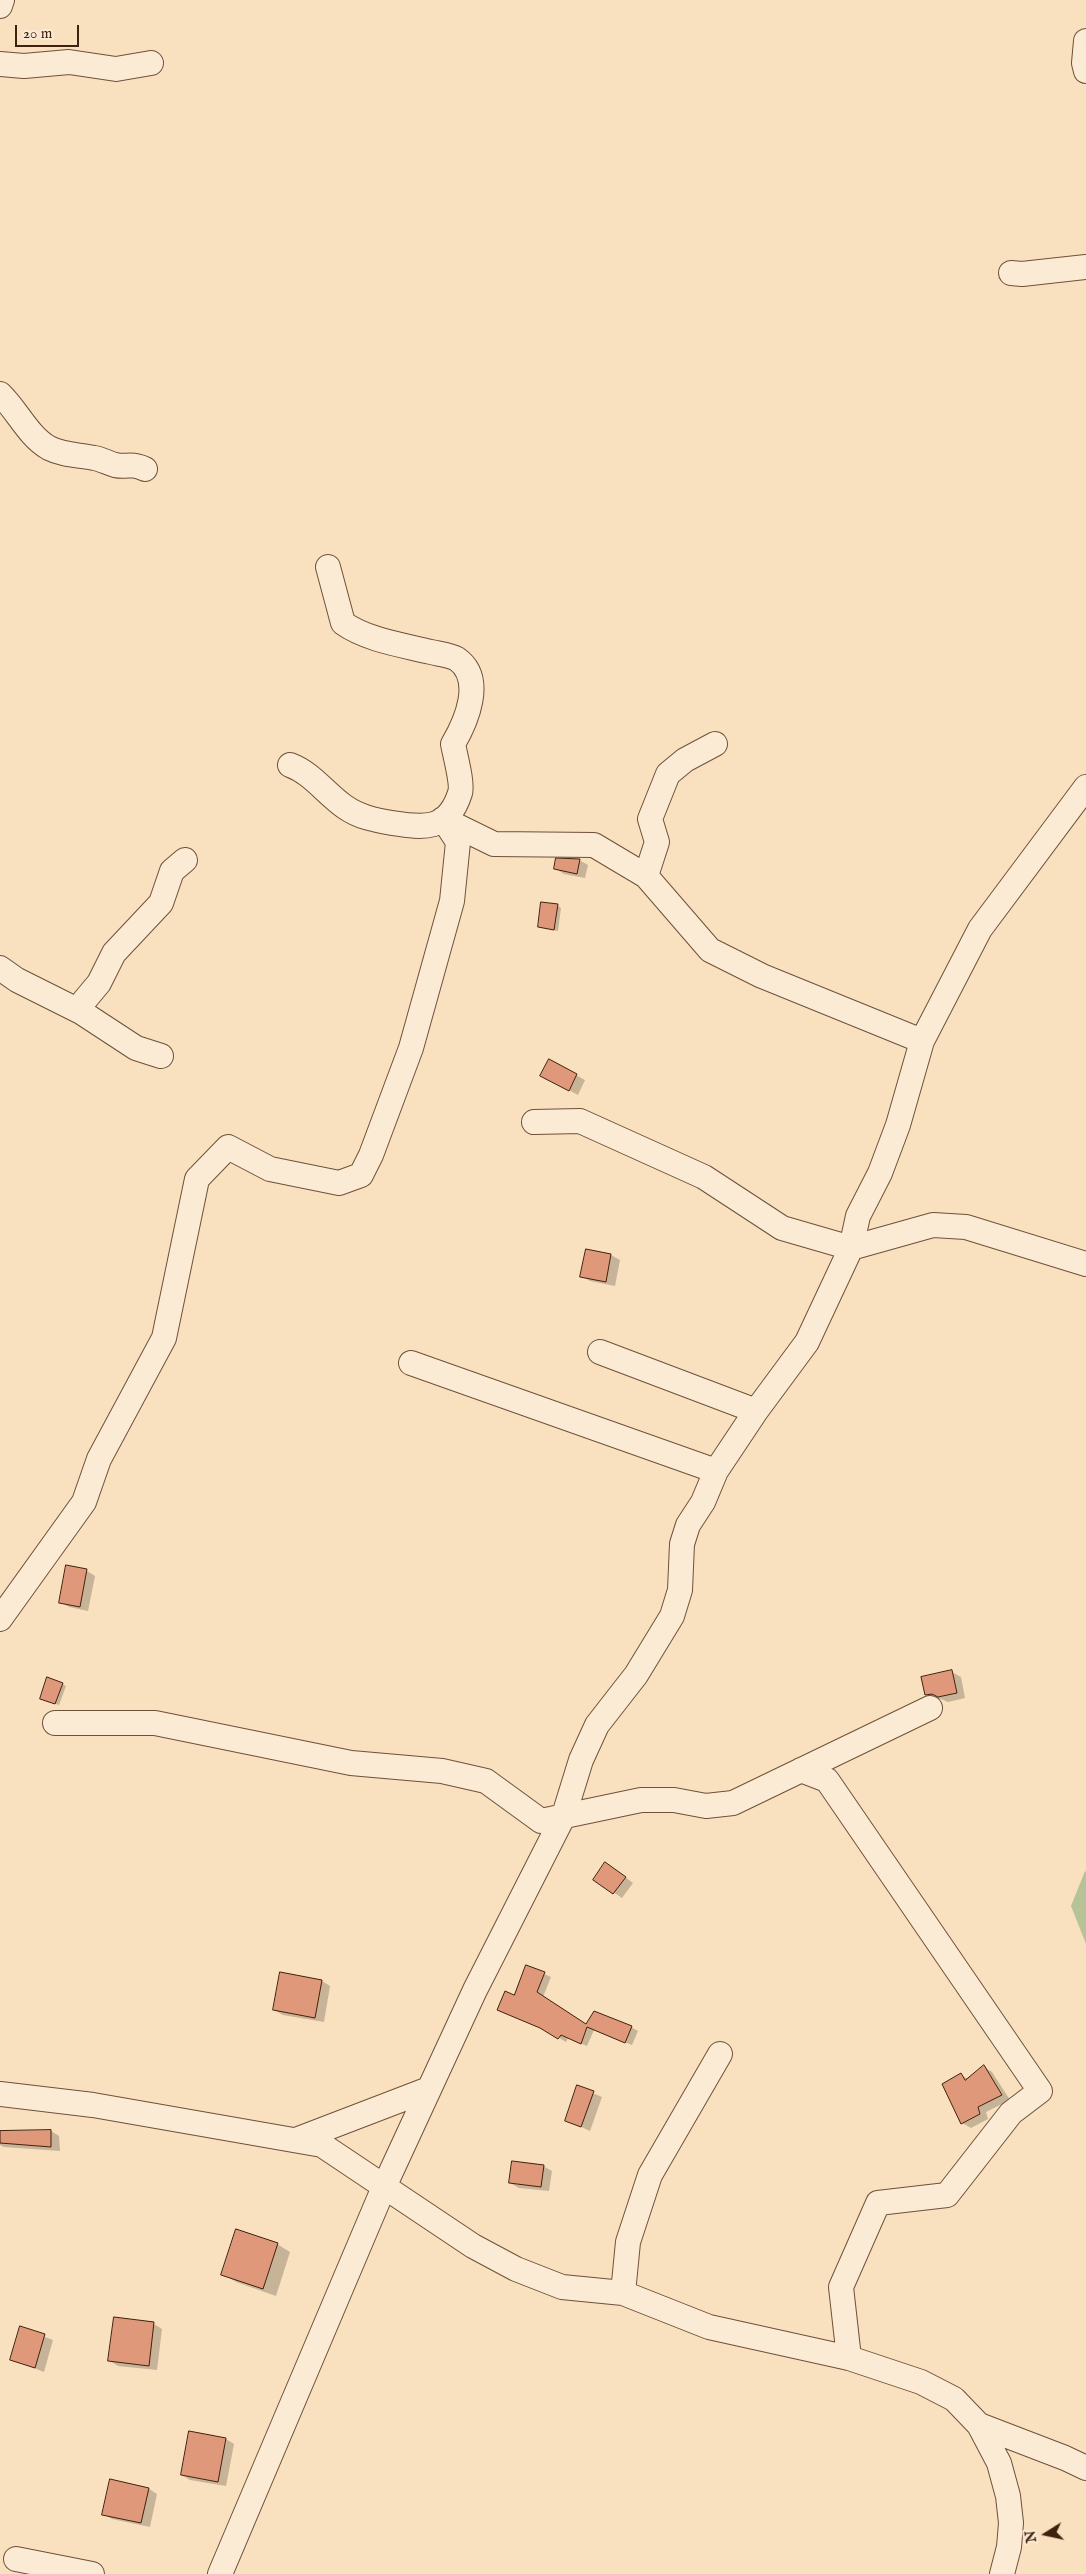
<!DOCTYPE html>
<html>
<head>
<meta charset="utf-8">
<style>
	body { margin:0 }
	#map { position:relative; width:1086px; height:2574px; overflow:hidden; background:#f9e0be; font-family:"IM FELL English",serif }
	canvas { display:block }
	.north { position:absolute; left:1021px; top:2509px; width:50px; height:50px; -webkit-text-stroke:4px #fbebd5; paint-order:stroke; rotate:260deg; font-size:14px; font-weight:700; line-height:20px; text-align:center; color:#3f210d }
	.north::after { content:''; display:block; margin:auto; width:18px; height:22px; background:#3f210d; clip-path:polygon(50% 0,100% 100%,50% 72%,0 100%) }
	.scale { position:absolute; left:15px; top:25px; width:64px; height:22px; box-sizing:border-box; border:2px solid #3f210d; border-top:0; padding-left:6px; font-size:15px; line-height:18px; white-space:nowrap; color:#3f210d; -webkit-text-stroke:4px #fbebd5; paint-order:stroke }
</style>
</head>
<body>
<div id="map">
<canvas width="1086" height="2574"></canvas>
<div class="north">N</div>
<div class="scale">20 m</div>
</div>
<script>
const g = document.querySelector('canvas').getContext('2d');
g.lineJoin = 'round';
function fill(path, color) {
  g.fillStyle = color;
  g.fill(path, 'evenodd');
}
function strokePath(path, color, width, dash) {
  g.strokeStyle = color;
  g.lineWidth = width;
  g.lineCap = dash ? 'butt' : 'round';
  g.setLineDash(dash || []);
  g.stroke(path);
}
const green = new Path2D(`
	M1085,1871L1086,1872V1944L1071,1906Z`);
const shadow = new Path2D(`
	M579,860L588,865L585,878L564,874L556,869Z
	M557,905L561,908L558,931L539,927Z
	M550,1061L585,1080L578,1095L550,1080Z
	M587,1250L611,1255L620,1260L615,1286L590,1281L582,1276Z
	M87,1571L95,1576L88,1611L69,1607L60,1602Z
	M952,1672L961,1677L965,1698L948,1702L941,1699L935,1700L926,1695Z
	M62,1684L66,1686L59,1705L45,1700Z
	M614,1869L633,1883L622,1898L594,1879Z
	M526,1966L551,1977L543,1997L586,2025L631,2027L638,2031L632,2045L594,2030L587,2046L568,2038L566,2042L546,2030L515,1997Z
	M322,1981L330,1986L324,2022L283,2015L274,2010Z
	M984,2067L992,2072L1010,2100L986,2112L988,2119L971,2128L962,2123L961,2075L968,2079Z
	M578,2087L602,2097L590,2131L566,2120Z
	M51,2131L59,2136L60,2151L4,2147L0,2145V2132Z
	M543,2166L552,2171L549,2191L519,2188L510,2183Z
	M277,2244L290,2252L276,2296L236,2282L223,2274Z
	M115,2318L154,2324L162,2329L157,2370L118,2366L110,2361Z
	M21,2328L53,2340L44,2372L11,2359Z
	M226,2439L234,2444L226,2486L190,2480L182,2475Z
	M149,2489L157,2494L150,2527L112,2519L103,2514Z`);
const building = new Path2D(`
	M556,858L580,859L577,874L554,869Z
	M541,902L558,904L554,930L538,927Z
	M549,1059L577,1074L569,1091L540,1076Z
	M586,1249L611,1254L606,1282L580,1277Z
	M66,1565L87,1569L80,1607L59,1603Z
	M952,1670L957,1693L938,1697L932,1694L925,1695L921,1677Z
	M47,1677L63,1683L55,1704L40,1699Z
	M605,1862L626,1877L613,1894L593,1880Z
	M526,1965L545,1972L537,1992L586,2024L594,2011L632,2026L625,2043L587,2027L581,2044L561,2035L558,2039L540,2028L497,2010L505,1991L514,1995Z
	M280,1972L322,1980L315,2018L273,2010Z
	M984,2065L1002,2095L978,2107L980,2114L961,2124L942,2084L961,2073L965,2080Z
	M577,2085L594,2091L581,2127L565,2121Z
	M51,2130V2147L0,2143V2131Z
	M512,2161L544,2165L541,2187L509,2183Z
	M236,2229L278,2243L263,2289L221,2275Z
	M114,2317L154,2322L149,2366L108,2361Z
	M20,2326L45,2334L35,2368L10,2360Z
	M189,2431L226,2438L218,2482L181,2475Z
	M110,2479L149,2488L141,2523L102,2515Z`);
const minor = new Path2D(`
	M0,6L2,0
	M1086,41L1084,63L1086,71
	M0,64L24,66L69,62L116,69L151,63
	M1011,273L1022,274L1086,267
	M0,394C17,410 28,436 49,448C63,455 78,455 94,458C101,459 108,463 115,465C128,468 130,462 145,469
	M290,765C312,773 326,794 345,807C359,817 375,820 392,823C424,828 448,831 460,793C463,784 455,755 453,744C466,722 485,679 457,659C450,655 439,654 431,652C402,645 367,640 343,623L328,567
	M443,819L494,844L594,845L646,876L710,950L762,976L922,1041
	M646,876L657,842L650,819L668,774L685,760L715,744
	M0,968L17,980L81,1012L136,1048L161,1056
	M81,1012L84,1001L99,983L114,953L161,903L172,871L185,860
	M534,1122L580,1121L704,1177L782,1228L851,1248L933,1225L966,1227L1086,1264
	M600,1352L756,1411
	M411,1363L716,1471
	M0,1619L84,1502L99,1459L164,1338L197,1179L228,1147L270,1169L339,1183L361,1175L371,1155L411,1048L452,901L458,842L443,819
	M55,1723H155L351,1763L442,1771L486,1781L541,1821L641,1800H674L706,1806L733,1803L930,1708
	M801,1770L827,1780L1040,2091L1011,2113L947,2195L878,2203L841,2287L849,2358
	M0,2094L93,2105L322,2145L473,2246L516,2269L562,2287L623,2293L709,2327L849,2358L921,2382L954,2399L979,2425L999,2463L1008,2496L1011,2523L1009,2547L1002,2574
	M296,2140L429,2089
	M623,2293L628,2242L650,2175L720,2054
	M979,2425L1065,2458L1086,2468
	M16,2559L92,2574
	M220,2574L384,2187L475,1990L564,1815L581,1760L597,1725L636,1675L672,1616L680,1590L682,1544L688,1525L703,1502L716,1471L756,1411L807,1342L851,1248L858,1216L880,1173L898,1125L922,1041L980,929L1086,787`);
fill(green, '#b7c396');
fill(shadow, '#0003');
fill(building, '#e0987b');
strokePath(building, '#3f210d', 1);
strokePath(minor, '#6e5139', 26);
strokePath(minor, '#fbebd5', 24);
</script>
</body>
</html>
